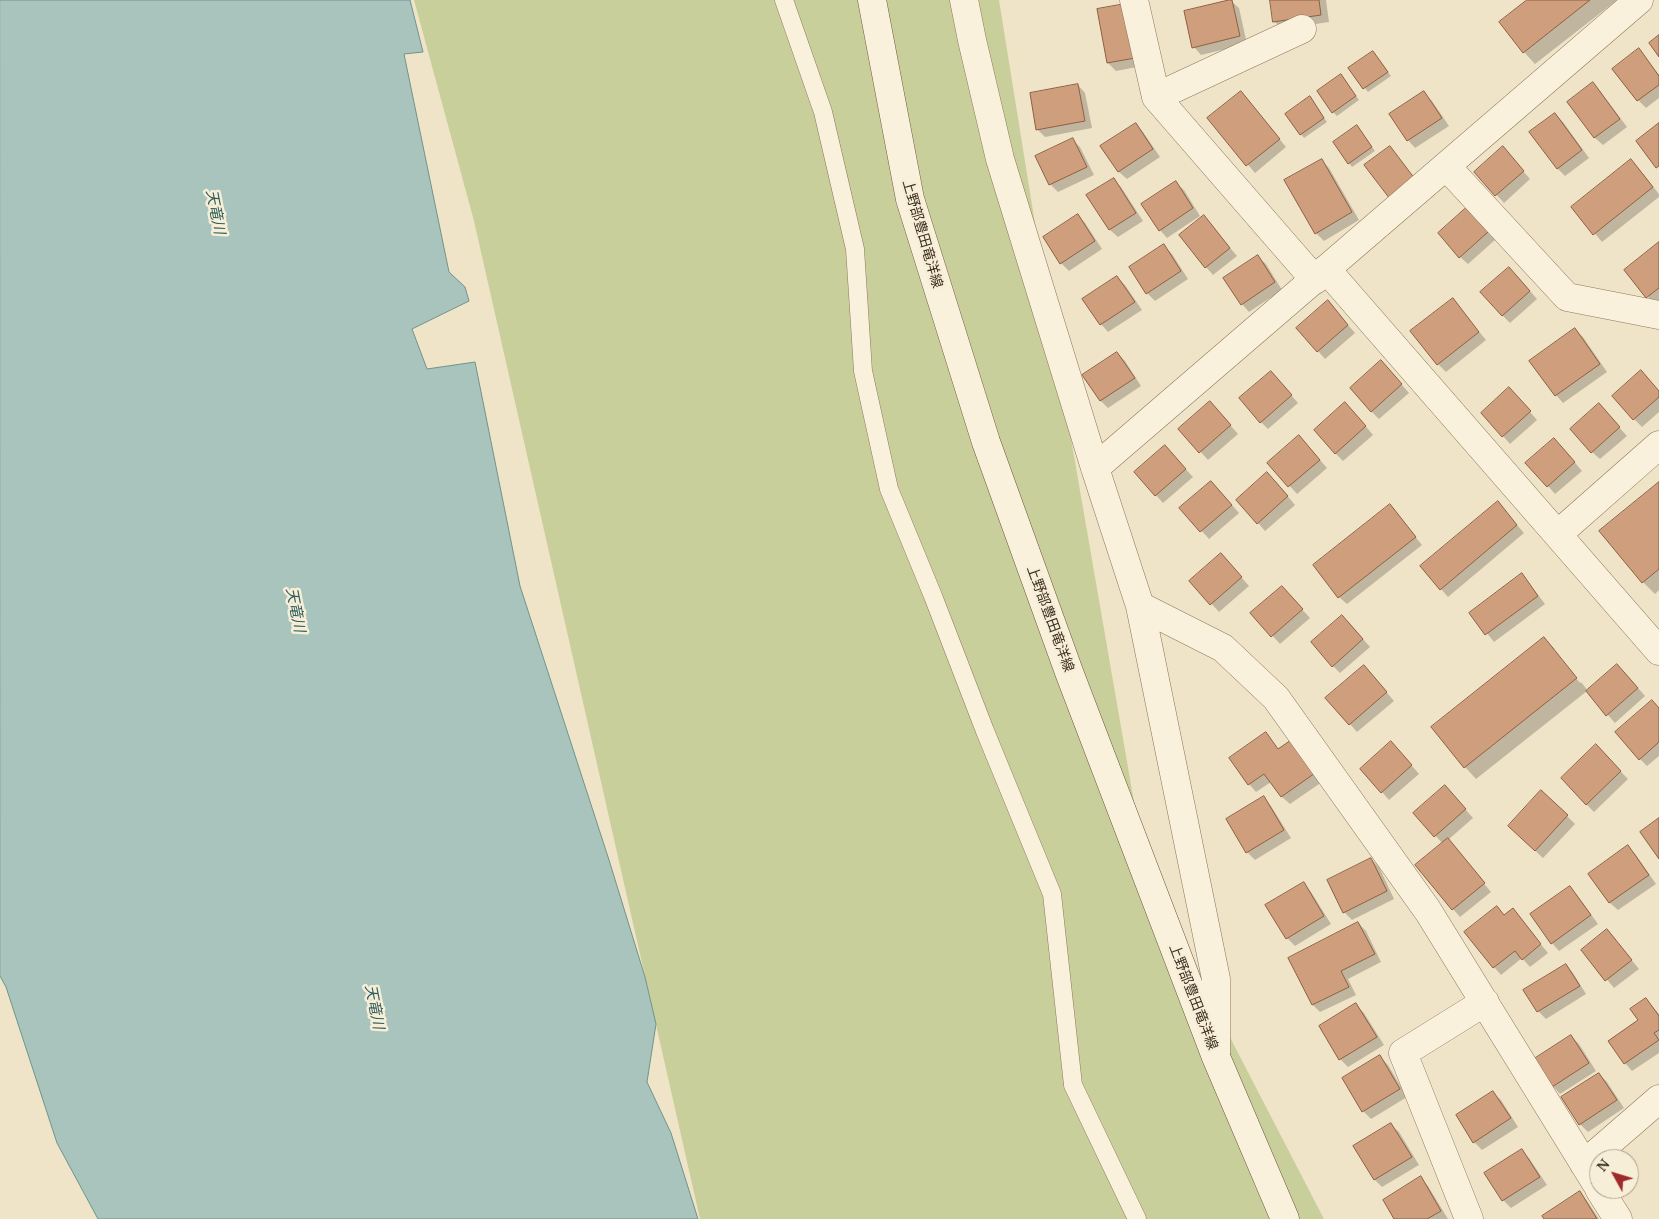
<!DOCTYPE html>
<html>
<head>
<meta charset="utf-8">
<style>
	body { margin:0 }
	#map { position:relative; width:1659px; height:1219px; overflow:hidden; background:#f0e4c8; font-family:"Noto Serif",serif }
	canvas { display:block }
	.north { position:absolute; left:1589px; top:1149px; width:50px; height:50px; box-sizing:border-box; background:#f7eed8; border:1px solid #ada18e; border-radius:50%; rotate:309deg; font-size:14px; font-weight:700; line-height:20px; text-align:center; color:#3d2e20 }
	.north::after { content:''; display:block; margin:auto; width:18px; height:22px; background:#9e2a2b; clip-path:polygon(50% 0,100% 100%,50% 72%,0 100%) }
</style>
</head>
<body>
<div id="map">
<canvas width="1659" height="1219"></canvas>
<div class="north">N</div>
</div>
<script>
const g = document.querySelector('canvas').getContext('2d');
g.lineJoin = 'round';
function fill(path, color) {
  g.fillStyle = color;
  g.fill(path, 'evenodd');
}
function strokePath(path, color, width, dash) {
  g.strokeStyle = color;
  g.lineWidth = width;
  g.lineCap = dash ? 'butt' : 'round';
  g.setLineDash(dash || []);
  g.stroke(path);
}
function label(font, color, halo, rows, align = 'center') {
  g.font = font + ' "Noto Serif","Noto Sans JP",serif';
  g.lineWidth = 5;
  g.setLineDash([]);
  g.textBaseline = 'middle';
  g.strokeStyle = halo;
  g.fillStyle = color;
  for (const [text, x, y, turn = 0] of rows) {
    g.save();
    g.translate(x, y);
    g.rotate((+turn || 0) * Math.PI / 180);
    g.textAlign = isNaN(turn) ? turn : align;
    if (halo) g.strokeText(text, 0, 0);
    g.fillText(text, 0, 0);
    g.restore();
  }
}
const green = new Path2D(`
	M414,0H999L1052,329L1147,877L1324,1219H700L474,221Z`);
const water = new Path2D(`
	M0,0H410L423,52L404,54L449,272L465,287L469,301L412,329L427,369L475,362L520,586L609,860L645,977L656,1024L647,1082L671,1133L698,1219H98L57,1143L6,987L0,976Z`);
const shadow = new Path2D(`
	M1271,0H1326L1329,22L1282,29L1274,21Z
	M1529,0H1617L1535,64L1524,52Z
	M1231,1L1239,8L1247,44L1201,55L1194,47Z
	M1099,10L1142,66L1116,71L1108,63Z
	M1638,50L1659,75V98L1646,108L1638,100Z
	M1376,56L1391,76L1368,92L1350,68Z
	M1345,80L1359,100L1337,116L1333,112Z
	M1593,84L1600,91L1627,127L1603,145L1595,138L1569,102Z
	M1078,85L1085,93L1092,128L1045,137L1037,129Z
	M1424,93L1432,101L1449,126L1415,148L1408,140Z
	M1248,101L1286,147L1255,173L1209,119Z
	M1313,102L1327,122L1304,138L1301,134Z
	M1555,114L1563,122L1589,158L1565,176L1557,168Z
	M1136,124L1143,132L1160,157L1127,179L1119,172L1102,146Z
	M1357,127L1375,151L1352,167L1349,163Z
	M1073,140L1080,147L1094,175L1058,192L1050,184Z
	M1510,156L1530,179L1504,203L1476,172Z
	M1321,160L1329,168L1359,220L1324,241L1316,233Z
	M1639,169L1659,194V197L1602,242L1573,207Z
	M1113,179L1121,187L1143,221L1118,237L1110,230L1088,195Z
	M1176,183L1184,190L1200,216L1167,238L1160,230Z
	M1078,215L1085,223L1102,249L1069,271L1061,263Z
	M1204,217L1237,256L1213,275L1206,267Z
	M1474,217L1495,240L1468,264L1460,257Z
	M1659,244V302L1655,305L1626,270Z
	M1164,246L1172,254L1188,279L1155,301L1147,293Z
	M1258,257L1266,264L1282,290L1249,312L1242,304Z
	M1517,276L1537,299L1510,323L1502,315Z
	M1117,277L1125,285L1142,310L1108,332L1101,324Z
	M1452,299L1486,340L1446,372L1438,364Z
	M1335,310L1355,333L1325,359L1318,351Z
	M1575,330L1583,337L1607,372L1563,403L1556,395Z
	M1117,353L1125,361L1141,386L1108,408L1101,401L1084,375Z
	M1389,370L1409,393L1379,419L1371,411Z
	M1278,380L1298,403L1268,429L1261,422Z
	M1659,392V412L1642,427L1634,419Z
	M1517,397L1537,420L1510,444L1503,436Z
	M1218,411L1238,434L1208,460L1180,429Z
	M1353,411L1373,435L1343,461L1335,453Z
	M1606,413L1627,436L1600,459L1592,452Z
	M1307,445L1327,468L1297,494L1269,463Z
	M1165,447L1193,477L1163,503L1136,473Z
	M1562,447L1582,471L1555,494L1548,486Z
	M1275,481L1295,505L1265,531L1258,523Z
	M1659,483V590L1655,594L1643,582L1601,531Z
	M1219,490L1239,513L1209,539L1181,508Z
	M1390,506L1422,545L1347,604L1339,597Z
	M1505,511L1524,533L1448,597L1441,589Z
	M1229,563L1249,586L1219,612L1191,581Z
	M1522,575L1529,583L1545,604L1494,642L1471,613Z
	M1289,595L1310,618L1280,644L1252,613Z
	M1350,624L1370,647L1340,673L1333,666Z
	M1544,639L1555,649H1553L1580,683L1581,682L1588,691L1625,673L1645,696L1615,723L1587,691L1476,779L1465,767Z
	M1372,675L1394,701L1357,732L1350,724Z
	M1659,708V756L1647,766L1640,759Z
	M1266,734L1279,750L1325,780L1290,804L1282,797L1271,782L1256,792L1249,784Z
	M1399,751L1419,774L1389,800L1382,792Z
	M1604,754L1628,779L1594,812L1586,804Z
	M1453,795L1473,818L1448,840L1491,892L1460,917L1453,909L1443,844L1415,813Z
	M1264,798L1271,806L1291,838L1255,860L1247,852L1227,819Z
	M1567,816L1575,824L1543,858L1517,834Z
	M1628,847L1636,855L1656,884L1618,910L1610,903L1590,874Z
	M1371,859L1379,867L1394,899L1352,920L1344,912Z
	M1304,884L1311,892L1331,924L1295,946L1287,938L1267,905Z
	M1570,887L1577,895L1598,924L1559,951L1552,943Z
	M1513,910L1548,953L1530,967L1522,958L1501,975L1494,967L1505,916Z
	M1358,923L1366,931L1381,962L1348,979L1356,995L1320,1012L1313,1005Z
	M1607,930L1639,969L1614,988L1583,950Z
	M1566,965L1573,973L1586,994L1546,1019L1538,1011Z
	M1646,999L1659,1014V1053L1632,1071L1625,1063Z
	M1356,1005L1364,1013L1384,1045L1348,1067L1340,1059Z
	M1571,1036L1579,1044L1596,1071L1560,1094L1553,1086Z
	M1380,1057L1388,1065L1407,1097L1371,1119L1363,1111L1343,1078Z
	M1599,1074L1607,1082L1624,1108L1588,1132L1580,1124Z
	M1493,1093L1501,1100L1518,1127L1482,1150L1474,1142Z
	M1391,1125L1399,1132L1419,1165L1382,1187L1375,1180Z
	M1522,1151L1529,1158L1547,1185L1511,1208L1503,1200L1486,1174Z
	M1420,1178L1428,1186L1448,1219H1395Z
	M1580,1193L1587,1201L1599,1219H1546Z`);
const building = new Path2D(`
	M1229,0H1232L1240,36L1192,48L1184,11Z
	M1270,0H1319L1321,15L1273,22Z
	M1527,0H1590L1523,53L1499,22Z
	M1125,4L1135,58L1107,63L1097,9Z
	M1659,35V57L1649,43Z
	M1639,48L1659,76V85L1637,101L1612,69Z
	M1373,51L1388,72L1363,89L1348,68Z
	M1341,74L1356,96L1332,113L1317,91Z
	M1593,82L1620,119L1594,138L1567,102Z
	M1078,84L1085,121L1036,130L1030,93Z
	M1241,91L1280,139L1246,166L1207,118Z
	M1424,91L1442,118L1407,141L1389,114Z
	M1310,96L1324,118L1300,135L1285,114Z
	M1555,113L1582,150L1557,169L1529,132Z
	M1136,123L1153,149L1118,172L1100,146Z
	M1659,123V166L1656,168L1636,141Z
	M1357,125L1372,147L1348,164L1333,142Z
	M1073,138L1087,167L1049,185L1035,156Z
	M1390,146L1415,179L1390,199L1364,165Z
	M1503,146L1524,171L1495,196L1474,172Z
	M1322,159L1352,212L1315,234L1284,180Z
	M1631,159L1653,187L1593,235L1571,207Z
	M1114,178L1136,213L1109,230L1086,195Z
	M1176,181L1193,208L1159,231L1141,204Z
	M1466,208L1488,232L1459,258L1438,233Z
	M1078,214L1095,241L1060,264L1043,237Z
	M1204,215L1230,248L1205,268L1179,235Z
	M1659,242V288L1646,298L1624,270Z
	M1164,244L1181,271L1146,294L1129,267Z
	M1258,255L1275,282L1241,305L1223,278Z
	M1509,267L1530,291L1502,316L1480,292Z
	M1117,276L1135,302L1100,325L1082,299Z
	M1453,298L1479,332L1437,365L1410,331Z
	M1328,300L1348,325L1317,352L1296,328Z
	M1575,328L1600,364L1555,396L1529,361Z
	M1117,352L1135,378L1100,401L1082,375Z
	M1381,360L1402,384L1371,412L1350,388Z
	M1641,370L1659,391V397L1633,420L1612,396Z
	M1271,371L1292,395L1260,423L1239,398Z
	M1509,387L1531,411L1502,437L1481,413Z
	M1210,401L1231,425L1199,453L1178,429Z
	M1345,402L1366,426L1335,454L1314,430Z
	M1599,403L1620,427L1591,453L1570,429Z
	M1299,435L1320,460L1288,487L1267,463Z
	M1554,438L1575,462L1547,487L1525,463Z
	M1165,445L1186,469L1155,496L1134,472Z
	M1267,472L1288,496L1257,524L1236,500Z
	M1211,481L1232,505L1200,532L1179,508Z
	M1659,482V569L1642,583L1599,531Z
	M1498,501L1517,525L1440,590L1420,566Z
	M1390,504L1416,537L1338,598L1313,565Z
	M1221,553L1242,577L1210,605L1189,581Z
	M1522,573L1538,596L1485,635L1469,613Z
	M1282,586L1303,609L1271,637L1250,613Z
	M1342,615L1363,639L1332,667L1311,642Z
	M1544,637L1577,678L1464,768L1431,727Z
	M1617,664L1638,688L1606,716L1586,691Z
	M1364,665L1387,692L1349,725L1325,698Z
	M1652,700L1659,708V742L1639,760L1615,732Z
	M1266,732L1278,749L1294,738L1318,771L1281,797L1264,774L1248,785L1229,758Z
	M1391,741L1412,765L1381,793L1360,769Z
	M1596,744L1621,771L1586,805L1561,778Z
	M1445,785L1466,809L1434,837L1413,813Z
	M1541,790L1568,815L1535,851L1508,826Z
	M1264,796L1284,830L1246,853L1226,819Z
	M1659,818V859L1640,832Z
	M1448,838L1485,883L1452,910L1415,865Z
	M1628,845L1649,875L1609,903L1588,874Z
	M1371,858L1387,891L1343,913L1327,880Z
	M1304,882L1324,916L1286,939L1265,905Z
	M1570,886L1591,915L1551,944L1530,914Z
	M1497,906L1504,915L1513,908L1541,944L1522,960L1515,951L1493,968L1464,932Z
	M1358,922L1375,954L1341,971L1349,987L1312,1005L1288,958Z
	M1607,929L1632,960L1605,981L1581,950Z
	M1566,964L1580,986L1537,1012L1523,990Z
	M1646,998L1659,1016V1030L1654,1033L1659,1040L1624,1064L1608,1041L1638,1020L1630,1009Z
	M1356,1003L1377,1037L1339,1060L1319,1026Z
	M1571,1035L1589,1063L1552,1087L1534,1059Z
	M1380,1055L1400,1089L1362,1112L1342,1078Z
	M1599,1073L1617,1100L1579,1125L1561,1097Z
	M1493,1091L1511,1118L1473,1143L1456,1115Z
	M1391,1123L1412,1157L1374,1180L1353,1146Z
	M1522,1149L1540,1177L1502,1201L1484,1173Z
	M1421,1176L1441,1211L1427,1219H1394L1383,1200Z
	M1580,1191L1597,1219H1544L1542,1216Z`);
const lane = new Path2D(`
	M784,0L823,112L855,249L863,371L889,489L933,596L985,731L1052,894L1073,1085L1137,1219`);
const street = new Path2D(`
	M964,0L972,40L1000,159L1095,468L1140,606L1216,979V1056
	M1134,0L1156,97L1315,280
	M1156,97L1302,29
	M1446,166L1567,297L1659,315
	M1326,269L1659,651
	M1095,468L1639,0
	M1558,534L1659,445
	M1140,606L1223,648L1276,698L1428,911L1599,1188
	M1584,1164L1659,1099
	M1599,1189L1618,1219
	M1469,1219L1403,1053L1485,1002`);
const secondary = new Path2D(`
	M872,0L910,199L986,442L1069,672L1216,1057L1285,1219`);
const streetNames = [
	["上野部豊田竜洋線",922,234,74],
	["上野部豊田竜洋線",1050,619,70],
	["上野部豊田竜洋線",1193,997,69]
];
const waterNames = [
	["天竜川",215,212,79],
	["天竜川",295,610,79],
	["天竜川",374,1007,79]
];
fill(green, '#c9cf9b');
fill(water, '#a9c4bc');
strokePath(water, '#6f938a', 1);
fill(shadow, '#0003');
fill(building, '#cf9f7d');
strokePath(building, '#8d5f41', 1);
strokePath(lane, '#8d765c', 19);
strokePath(street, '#8d765c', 29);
strokePath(secondary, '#6f573f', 29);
strokePath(lane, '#faf1dc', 18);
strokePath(street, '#faf1dc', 28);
strokePath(secondary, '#faf1dc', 28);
label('14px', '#3d2e20', '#f7eed8', streetNames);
label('italic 15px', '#2f5d5a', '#f7eed8', waterNames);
</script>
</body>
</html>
